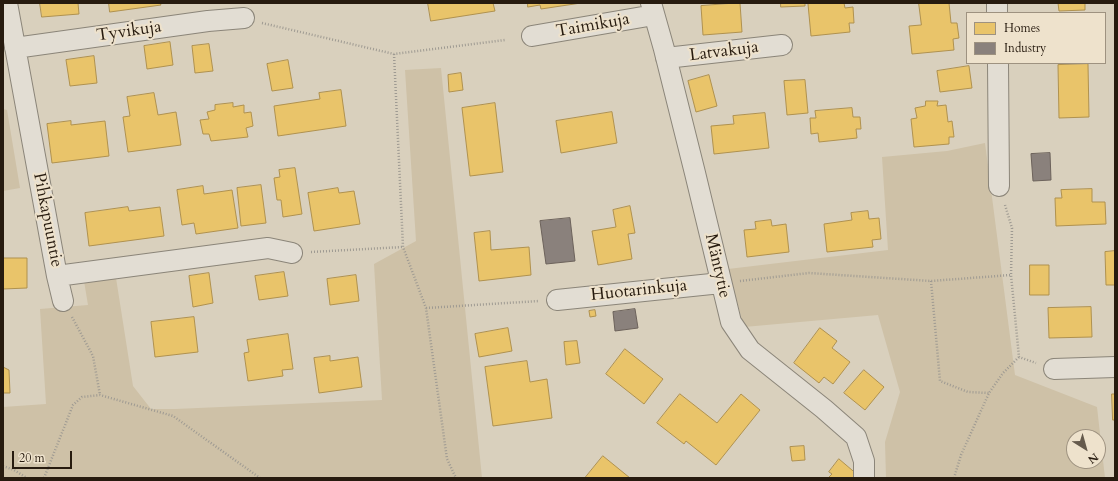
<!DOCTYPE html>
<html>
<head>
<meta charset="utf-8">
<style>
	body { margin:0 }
	#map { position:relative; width:1118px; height:481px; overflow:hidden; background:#d9d0bd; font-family:Cardo,serif }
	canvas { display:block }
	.frame { position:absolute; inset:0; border:4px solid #271b0f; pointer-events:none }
	.legend { position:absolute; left:966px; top:12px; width:140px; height:52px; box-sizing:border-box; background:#eee2cc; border:1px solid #9e9280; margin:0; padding:5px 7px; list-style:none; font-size:12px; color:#271b0f }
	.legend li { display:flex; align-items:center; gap:8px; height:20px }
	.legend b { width:20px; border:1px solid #9e9280 }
	.north { position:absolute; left:1066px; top:429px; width:40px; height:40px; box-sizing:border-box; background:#eee2cc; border:1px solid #9e9280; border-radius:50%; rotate:143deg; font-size:11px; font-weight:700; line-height:16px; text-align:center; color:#271b0f }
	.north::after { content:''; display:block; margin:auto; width:14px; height:18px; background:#655a4c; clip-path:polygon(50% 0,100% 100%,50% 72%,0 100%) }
	.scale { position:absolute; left:12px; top:451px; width:60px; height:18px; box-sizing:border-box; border:2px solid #271b0f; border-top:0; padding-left:5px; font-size:12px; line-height:14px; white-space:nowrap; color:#271b0f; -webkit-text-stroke:3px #eee2cc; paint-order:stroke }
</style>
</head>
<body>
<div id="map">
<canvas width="1118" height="481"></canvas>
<div class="frame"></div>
<ul class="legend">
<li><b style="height:11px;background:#e9c46a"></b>Homes</li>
<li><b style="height:11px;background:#8a817c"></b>Industry</li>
</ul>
<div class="north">N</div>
<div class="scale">20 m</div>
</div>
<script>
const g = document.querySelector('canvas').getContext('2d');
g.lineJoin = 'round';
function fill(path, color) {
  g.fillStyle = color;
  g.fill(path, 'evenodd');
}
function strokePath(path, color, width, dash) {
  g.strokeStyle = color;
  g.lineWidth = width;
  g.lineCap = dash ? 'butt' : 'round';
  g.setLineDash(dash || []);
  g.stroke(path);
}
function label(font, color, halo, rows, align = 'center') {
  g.font = font + ' Cardo,serif';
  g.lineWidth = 4;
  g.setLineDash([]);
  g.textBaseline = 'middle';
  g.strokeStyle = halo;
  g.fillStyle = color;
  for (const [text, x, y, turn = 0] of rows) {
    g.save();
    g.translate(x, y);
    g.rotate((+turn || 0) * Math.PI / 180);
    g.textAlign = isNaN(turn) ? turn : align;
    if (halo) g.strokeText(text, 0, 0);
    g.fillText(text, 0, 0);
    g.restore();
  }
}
const green = new Path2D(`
	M441,68L482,478H3V407L46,404L40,309L88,305L84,281L116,278L133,386L151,409H175L382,400L374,264L416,241L405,70Z
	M3,109L7,110L20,188L3,191Z
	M985,143L1015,375L1097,407L1105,478H886L885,442L900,392L878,315L744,327L728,269L888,250L882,157L947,151ZM1074,437H1098V461H1074Z`);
const homes = new Path2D(`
	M40,3H78L79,14L42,17Z
	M109,3H160L161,5L110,12Z
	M428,3H493L495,11L431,21Z
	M528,3H581L541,9L540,5L528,7Z
	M740,3L742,32L703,35L701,6Z
	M781,3H805V6L781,7Z
	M818,3H844L845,8L853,7L854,23H849L850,32L811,36L808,4Z
	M919,3H949L951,23H957L959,38L953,39L954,50L912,54L909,26L921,25Z
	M1053,3H1085V10L1059,11L1058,3Z
	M170,42L173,65L147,69L144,46Z
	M209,44L213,71L195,73L192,46Z
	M94,56L97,83L70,86L66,60Z
	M288,60L293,88L272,91L267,64Z
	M1088,64L1089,117L1059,118L1058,65Z
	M969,66L972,88L940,92L937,71Z
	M461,73L463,90L449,92L448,75Z
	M709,75L717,106L696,112L688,81Z
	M805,80L808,113L787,115L784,81Z
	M341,90L346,126L278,136L274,106L320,99L319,93Z
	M154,93L158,115L176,112L181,145L128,152L123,117L130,116L127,97Z
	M926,101H938L937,106L946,105L948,122L952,121L954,137H949V144L914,147L911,119L917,118L915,108L925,106Z
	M233,103V107L244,105V113L251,112L253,126L246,128L248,137L211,141L209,134H203L200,120L209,119L207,112L215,110V105Z
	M495,103L503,172L470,176L462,108Z
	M852,108L853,117H860L861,129H856L857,138L819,142L818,133L811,134L810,118H816L815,111Z
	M612,112L617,143L561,153L556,121Z
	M765,113L769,148L714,154L711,126L734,124L733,116Z
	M71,121V125L105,121L109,156L52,163L47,124Z
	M295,168L302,214L283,217L281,200H277L274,178L280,177L279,170Z
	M261,185L266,223L241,226L237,188Z
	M203,186L204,194L232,190L238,228L196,234L194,223L182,225L177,190Z
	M338,188L339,193L354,191L360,224L314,231L308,193Z
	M1092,189V202H1105L1106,224L1056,226L1055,198H1062L1061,190Z
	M630,206L635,233L628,234L632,259L598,265L592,231L616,227L613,210Z
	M128,207L129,211L160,207L164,236L89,246L85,213Z
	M868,211L869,219L879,218L881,239L872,240L873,247L827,252L824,224L852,220L851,213Z
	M771,220L772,226L786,224L789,252L747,257L744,230L756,229L755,222Z
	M490,231L491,250L529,247L531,275L479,281L474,233Z
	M1115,251V285H1106L1105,252Z
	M3,258H27V288L3,289Z
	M1030,265H1049V295H1030Z
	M284,272L288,296L259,300L255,276Z
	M209,273L213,303L193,307L189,276Z
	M356,275L359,301L330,305L327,279Z
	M1091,307L1092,337L1049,338L1048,308Z
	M595,310L596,316L590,317L589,311Z
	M194,317L198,352L155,357L151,322Z
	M508,328L512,351L479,357L475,334Z
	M820,328L837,341L832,348L850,362L833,384L824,377L819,383L794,363Z
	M288,334L293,369L282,370L283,376L248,381L244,353L249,352L247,340Z
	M577,341L580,363L566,365L564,342Z
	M625,349L663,379L644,404L606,374Z
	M330,356V361L358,357L362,387L319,393L314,358Z
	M527,361L530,382L547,379L552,418L493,426L485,367Z
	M3,367L9,370L10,393H3Z
	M864,370L884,387L865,410L844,393Z
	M680,394L717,423L741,394L760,410L716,465L686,441L684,444L657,423Z
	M1112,394H1115V420H1113Z
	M804,446L805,460L792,461L790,447Z
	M603,456L630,478H585Z
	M839,459L859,476L857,478H828L832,474L829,472Z`);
const industry = new Path2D(`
	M1050,153L1051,180L1033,181L1031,154Z
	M570,218L575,261L546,264L540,221Z
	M635,309L638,328L615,331L613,312Z`);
const path = new Path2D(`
	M262,23L394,54L505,40
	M394,54L403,247L426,308L447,459L456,478
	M1005,205L1012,228L1011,275L1019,357L1036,363
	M311,252L403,247
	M740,281L809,273L931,281L1011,275
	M931,281L940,381L968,392L989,393
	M426,308L539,301
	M72,317L93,356L100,395
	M3,466L14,470L27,478
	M44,478L73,405L82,397L100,395L173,416L260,478
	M954,478L961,455L989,393L1003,373L1019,357`);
const minor = new Path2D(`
	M7,3L57,276L268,248L292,253
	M651,3L664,49L695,173L731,322L750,350L824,409L856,437L864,461V478
	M997,3V13
	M532,36L654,15
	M15,48L208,21L244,18
	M666,58L782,45
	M998,63L999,186
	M57,276L63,301
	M557,300L721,283
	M1054,369L1115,367`);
const streetNames = [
	["Taimikuja",593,26,-10],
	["Tyvikuja",129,32,-8],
	["Latvakuja",724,52,-7],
	["Pihkapuuntie",47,220,79],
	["Mäntytie",717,266,77],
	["Huotarinkuja",639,291,-6]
];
fill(green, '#cec1a7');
fill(homes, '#e9c46a');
strokePath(homes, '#af914f', 1);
fill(industry, '#8a817c');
strokePath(industry, '#6c625b', 1);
strokePath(minor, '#8b8579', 22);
strokePath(path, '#9e9a92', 2.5, [1, 2]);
strokePath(minor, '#e2ddd3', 20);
label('17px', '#271b0f', '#eee2cc', streetNames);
</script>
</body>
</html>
